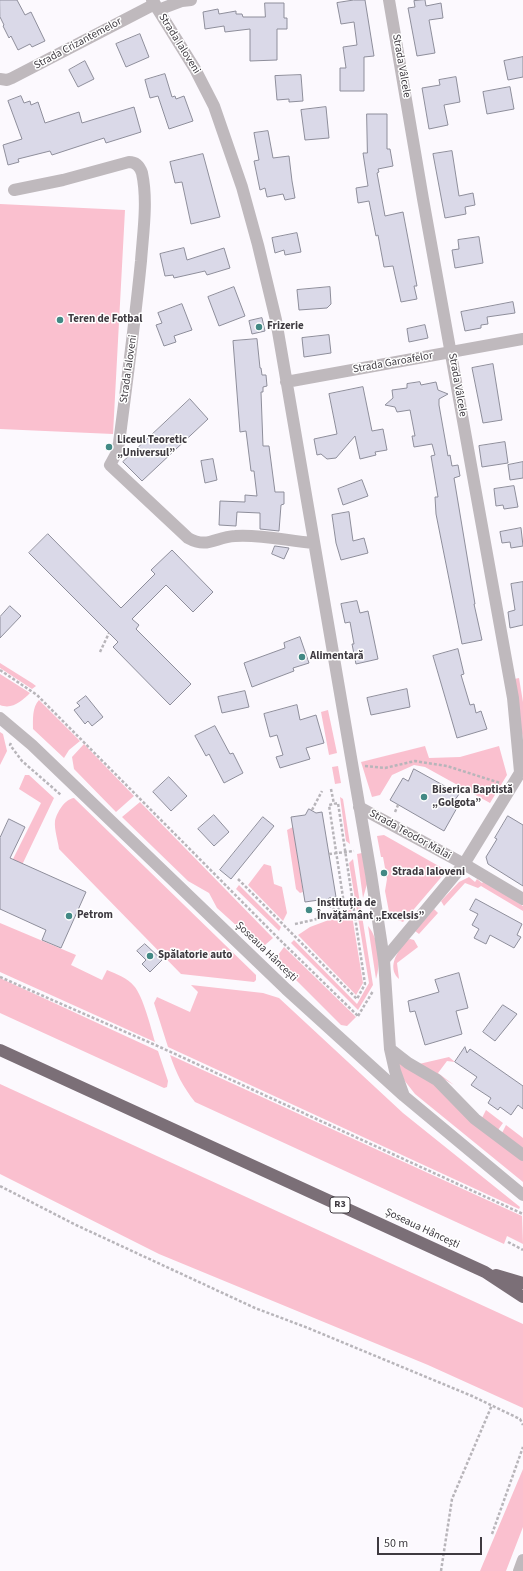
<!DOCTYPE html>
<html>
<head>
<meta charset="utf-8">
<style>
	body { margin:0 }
	#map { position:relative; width:523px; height:1571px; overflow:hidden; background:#fcf9fe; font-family:"Source Sans 3",sans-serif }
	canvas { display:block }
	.scale { position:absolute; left:377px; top:1537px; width:105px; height:18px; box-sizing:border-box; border:2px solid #3e3a40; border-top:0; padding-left:5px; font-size:12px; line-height:14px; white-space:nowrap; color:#3e3a40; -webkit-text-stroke:3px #fff; paint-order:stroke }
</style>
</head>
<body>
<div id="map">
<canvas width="523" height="1571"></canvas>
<div class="scale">50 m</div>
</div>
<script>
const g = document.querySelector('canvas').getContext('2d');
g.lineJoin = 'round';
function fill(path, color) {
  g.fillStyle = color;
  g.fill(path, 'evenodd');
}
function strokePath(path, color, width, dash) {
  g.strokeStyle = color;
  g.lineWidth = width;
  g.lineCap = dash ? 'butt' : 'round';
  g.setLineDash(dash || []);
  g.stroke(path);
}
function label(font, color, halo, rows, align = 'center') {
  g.font = font + ' "Source Sans 3",sans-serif';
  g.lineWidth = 3;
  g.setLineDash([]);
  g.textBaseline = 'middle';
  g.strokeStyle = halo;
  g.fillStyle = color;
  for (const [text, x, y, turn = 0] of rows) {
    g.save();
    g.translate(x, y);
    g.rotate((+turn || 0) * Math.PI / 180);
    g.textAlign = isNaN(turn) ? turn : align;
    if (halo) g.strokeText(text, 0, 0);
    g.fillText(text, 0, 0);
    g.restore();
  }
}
const green = new Path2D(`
	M0,204L125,210L113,434L0,429Z
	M0,663L32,683L36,686L32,689L0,668Z
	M0,674L30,693C22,701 12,710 0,705Z
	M519,678L523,702V740L514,679Z
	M39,700L80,741L69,750L64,758L33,729C33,720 32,707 39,700Z
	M328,710L337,753L329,755L321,712Z
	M0,732L3,734L7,751L0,765Z
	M84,744L134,796L116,812L74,769L72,757Z
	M425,746L429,758L460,757L499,746L507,775L490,803L425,767L414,765L392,775L380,795L372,797L361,762Z
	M338,766L341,783L335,784L332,767Z
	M25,775H29L54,798L22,865L12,861L41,803L19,789Z
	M340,797L343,799L350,844L346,841Z
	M74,798L256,975V980L254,982L181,974L59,849C58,841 54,829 55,821C57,812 65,799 74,798Z
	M140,802L273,938L265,945L259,946L217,908L209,893L188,881L122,817Z
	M293,827L303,892L300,893L296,889L287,830Z
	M384,835L444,869V874L403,922L390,917L385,891L387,879L383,857H381L377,836Z
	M362,853L367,884L363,898L357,854Z
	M353,859L373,985L358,1010L291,943L294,940L357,1004L369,983L349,863Z
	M264,864L271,866L274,884L282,887L287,913L283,921L248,885Z
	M469,877L475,882L477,879L482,883L484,881L523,906V911L481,886L478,888L465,883L444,906L441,901L459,882Z
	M239,885L281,927L279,931L236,889Z
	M351,909L363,983L356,995L298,935L310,927L342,915Z
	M434,909L438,913L419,934L415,931Z
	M0,923L76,955L71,965L102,980L107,970C116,974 128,978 134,986C143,996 151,1028 155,1042L0,972Z
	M368,926C379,938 381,965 376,979Z
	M410,939L414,940L418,947L397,963L399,979C389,970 394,957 401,948C404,944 406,940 410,939Z
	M284,947L356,1017L347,1026L341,1025L275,959Z
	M0,978L158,1051L168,1081L167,1087L164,1088L0,1013Z
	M191,985L263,993L279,998L403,1113L520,1207L519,1209L168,1047L154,1003L157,997L190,1012L198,992Z
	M170,1055L522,1216L523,1244L507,1236L504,1244L195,1102C183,1087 176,1073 170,1055Z
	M449,1057L455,1062L447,1061L438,1073L454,1085L419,1064Z
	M397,1061L439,1087L523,1158V1182L415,1094L404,1080Z
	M0,1084L523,1324V1408L428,1365L159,1254L0,1174Z
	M486,1110L503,1123L498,1130L482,1118Z
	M506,1125L523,1138V1148L502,1133Z
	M523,1469V1527L506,1571H480Z`);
const building = new Path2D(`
	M0,0H17L25,15L31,12L45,41L32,47L30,44L18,50L11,36L9,38L3,26L4,25L0,17Z
	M354,0H365L374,56L364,57V91H340V68H346L343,47L357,45L354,22L341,24L337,3Z
	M425,0L426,6L441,3L443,18L429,20L435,53L417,56L408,8L415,7L414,1Z
	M265,3H284V18H287V29H277V60L250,61V29L225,32L224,26L205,29L203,12L218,9L219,14L236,11V14H242L243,17H265Z
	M140,34L149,57L126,67L116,44Z
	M523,57V77L508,80L504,61Z
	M85,61L94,79L78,87L69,70Z
	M165,74L172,97L175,96L176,99L184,96L193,121L169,129L158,96L150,98L145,80Z
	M301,75L303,101L289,102V99L277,100L275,76Z
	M456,77L460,102L444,105L448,125L429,129L422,88L440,85L439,80Z
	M510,87L514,109L487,114L483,92Z
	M21,96L24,103L30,101L31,105L38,102L45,123L79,112L82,123L134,107L141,132L106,143L104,138L52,155L50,151L18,159L19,162L8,165L3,145L22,139L8,101Z
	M326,107L329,138L305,140L301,110Z
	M367,114H387V149H390L393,166L378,169L379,172L377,173L385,216L403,212L417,286H414L417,299L401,302L393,266L384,267L378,235L376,236L369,201L358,203L356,188L368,186L363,153H367Z
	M268,131L273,158L289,156L292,181L295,198L285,200L283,194L267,197L265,188L260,190L254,161L259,160L254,133Z
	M452,151L459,196L473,193L475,205L465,207L466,214L445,218L433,154Z
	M203,154L220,217L191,224L182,182L175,183L170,162Z
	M297,233L301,252L285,255L284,250L275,253L272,238Z
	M479,237L483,263L455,268L452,250L459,249L458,240Z
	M184,248L187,260L224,248L230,268L207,275L205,271L174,278L173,275L165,276L160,254Z
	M234,287L245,316L219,326L208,297Z
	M330,287L331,304L327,308L299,310L297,290Z
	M513,302L515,313L487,317L488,324L481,325V328L465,331L461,312Z
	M182,304L192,330L174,336L176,342L164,346L156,325L162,323L158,313Z
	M262,318L265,331L252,334L249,321Z
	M425,325L428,338L409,342L407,329Z
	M329,335L331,353L304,357L302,338Z
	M257,339L260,368H261L262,375H266L267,386L263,387V392H261L263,446H269L275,492H284V504L281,505L279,531L260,529V513L237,512L236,526L219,525L220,501L245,502V495L257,496L254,471H251L246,431L240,432L233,341Z
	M493,364L502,420L483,423L472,368Z
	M420,382L421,385L436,382L438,390L448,394L439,399V405L448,456L450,455L452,466L458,465L460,476L454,478L475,604H474L482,640L462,644L436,514L435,497H438L431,456L435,455L432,444L414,447L412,436H415L410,410L397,412L395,407L385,405L393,398L392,390L407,388V384Z
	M363,387L372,431L383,429L387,450L375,452L376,455L360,459L355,436L336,458L327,459L321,454L317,455L314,439L337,434L329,394Z
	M190,399L208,419L142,481L123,462Z
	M505,442L508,463L482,467L479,446Z
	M213,459L217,480L205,483L201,461Z
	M523,462V478L510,480L508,465Z
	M362,480L368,496L343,505L338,489Z
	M514,486L518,507L504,509L503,505L496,506L494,489Z
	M349,512L353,541L364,538L368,553L341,560L336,543L332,515Z
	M521,528L523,546L511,548L510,542L502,543L500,532Z
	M48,534L121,608L155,574L151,570L172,550L213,592L193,612L166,585L132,619L139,625L136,629L191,684L170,705L113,647L118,642L29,553Z
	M275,546L289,548L284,559L272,554Z
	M523,582V625L510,628L508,612L515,610L511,584Z
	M357,601L360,613L368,611L378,659L356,664L352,644H354L350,622L345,623L341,604Z
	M10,606L21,616L0,638V617Z
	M300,637L309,663L293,668L294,671L252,687L244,663L285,648L284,643Z
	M458,649L464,674L461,675L470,705L474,704L476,713L481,711L487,729L457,738L433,656Z
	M407,689L410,707L371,715L367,698Z
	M245,691L249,707L222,713L218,697Z
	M86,696L103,717L92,726L88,721L85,724L74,710L80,706L77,703Z
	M297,705L300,720L316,715L324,743L306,748L310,759L280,768L276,757L283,755L277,735L270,737L264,714Z
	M215,726L230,754L233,753L243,773L224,783L209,754L206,756L195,736Z
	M414,769L459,794L453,803L458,806L444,831L390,800L403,778L408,781Z
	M169,777L187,796L171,811L153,792Z
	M309,809L316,813L322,812L336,897L329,898L323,904L319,900L305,902L291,817L305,815Z
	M214,815L229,832L214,846L198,829Z
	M508,816L523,825V886L488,864L486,857L497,839L495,838Z
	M263,817L274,826L231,879L220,870Z
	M9,819L25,827L10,858L86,892L61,948L42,940L46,930L0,909V838Z
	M476,899L522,924L517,935L521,937L514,948L490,935L486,944L474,938L479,929L472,925L478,914L470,910Z
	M145,944L162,960L150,972L142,964L146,960L137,951Z
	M459,973L468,1008L456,1011L462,1034L425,1045L415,1011L410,1012L408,1001L439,992L435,980Z
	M503,1005L517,1014L495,1041L483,1032Z
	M465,1047L467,1053L470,1049L523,1086V1109L518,1105L511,1115L500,1107L498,1110L488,1103L491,1098L471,1085L477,1077L455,1062Z`);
const path = new Path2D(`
	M100,652L109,633
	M0,670L37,695L280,940L358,1016
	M11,743L10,745L22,761L61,795
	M365,766L385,768L415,761L427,763L447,766L500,783
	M331,789L334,804
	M312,810L322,791
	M395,812L398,805
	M329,854L354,851
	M238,879L357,999L365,984L338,803L329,805L344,904L353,902
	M325,902L336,911
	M295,924L313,920L333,914L344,904
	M0,977L162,1048L523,1214
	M358,1016L373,991
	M0,1186L76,1225L255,1308L308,1328L472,1396L520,1419L523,1425
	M508,1242L523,1250
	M492,1534L523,1447
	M441,1571L452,1499L492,1405`);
const minor = new Path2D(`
	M152,0L195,69L214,106L242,187L258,245L276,320L371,874L384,960L390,1049L395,1071L404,1096
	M389,0L423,199L513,698L520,772
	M158,10L182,1L191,0
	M0,79L7,80L12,78L155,4
	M14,190L63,180L129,162C136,162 140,167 142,173C148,201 143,233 141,261C135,322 127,382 119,443L116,454L110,465L188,538C208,549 215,537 235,536C261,534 288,541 314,543
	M286,382L523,339
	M0,718L32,745L286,989L404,1096L523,1195
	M359,807L464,864L523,899
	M384,960L464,864L523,768
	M390,1049L408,1063L437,1080L475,1119L523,1155
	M519,1571L523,1560`);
const highway = new Path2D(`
	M0,1050L485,1272L523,1297
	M496,1275L523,1283`);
const markers = [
	[60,320,4,"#428985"],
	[259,327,4,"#428985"],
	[109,447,4,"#428985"],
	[302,657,4,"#428985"],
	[424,797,4,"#428985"],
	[384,873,4,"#428985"],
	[309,910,4,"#428985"],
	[69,916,4,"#428985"],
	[150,956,4,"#428985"]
];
const shields = [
	[340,1205,20]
];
const shieldNames = [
	["R3",340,1205]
];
const streetNames = [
	["Strada Crizantemelor",78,44,-28],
	["Strada Ialoveni",179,44,58],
	["Strada Vâlcele",401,66,80],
	["Strada Garoafelor",393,363,-10],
	["Strada Ialoveni",129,369,-82],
	["Strada Vâlcele",457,385,80],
	["Strada Teodor Malai",410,835,29],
	["Șoseaua Hâncești",266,952,44],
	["Șoseaua Hâncești",422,1229,25]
];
const poiNames = [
	["Teren de Fotbal",68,320],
	["Frizerie",267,327],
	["Liceul Teoretic",117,441],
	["„Universul”",117,454],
	["Alimentară",310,657],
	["Biserica Baptistă",432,791],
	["„Golgota”",432,804],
	["Strada Ialoveni",392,873],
	["Instituția de",317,904],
	["Învățământ „Excelsis”",317,917],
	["Petrom",77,916],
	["Spălatorie auto",158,956]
];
fill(green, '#fac0cf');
fill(building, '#dad9e8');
strokePath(building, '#8e8e9b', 1);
strokePath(path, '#b8b5ba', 2.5, [3, 2]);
strokePath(minor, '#bfb9bd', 12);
strokePath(highway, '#7b6f77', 12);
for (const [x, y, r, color] of markers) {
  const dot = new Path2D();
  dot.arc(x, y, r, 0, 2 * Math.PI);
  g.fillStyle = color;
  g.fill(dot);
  strokePath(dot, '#fff', 1.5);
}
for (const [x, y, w] of shields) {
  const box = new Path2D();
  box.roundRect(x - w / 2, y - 8, w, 16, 3);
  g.fillStyle = '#fff';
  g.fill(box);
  strokePath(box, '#3e3a40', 1);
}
label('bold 10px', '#3e3a40', null, shieldNames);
label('11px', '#3e3a40', '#fff', streetNames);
label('bold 11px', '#3e3a40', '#fff', poiNames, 'left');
</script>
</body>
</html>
